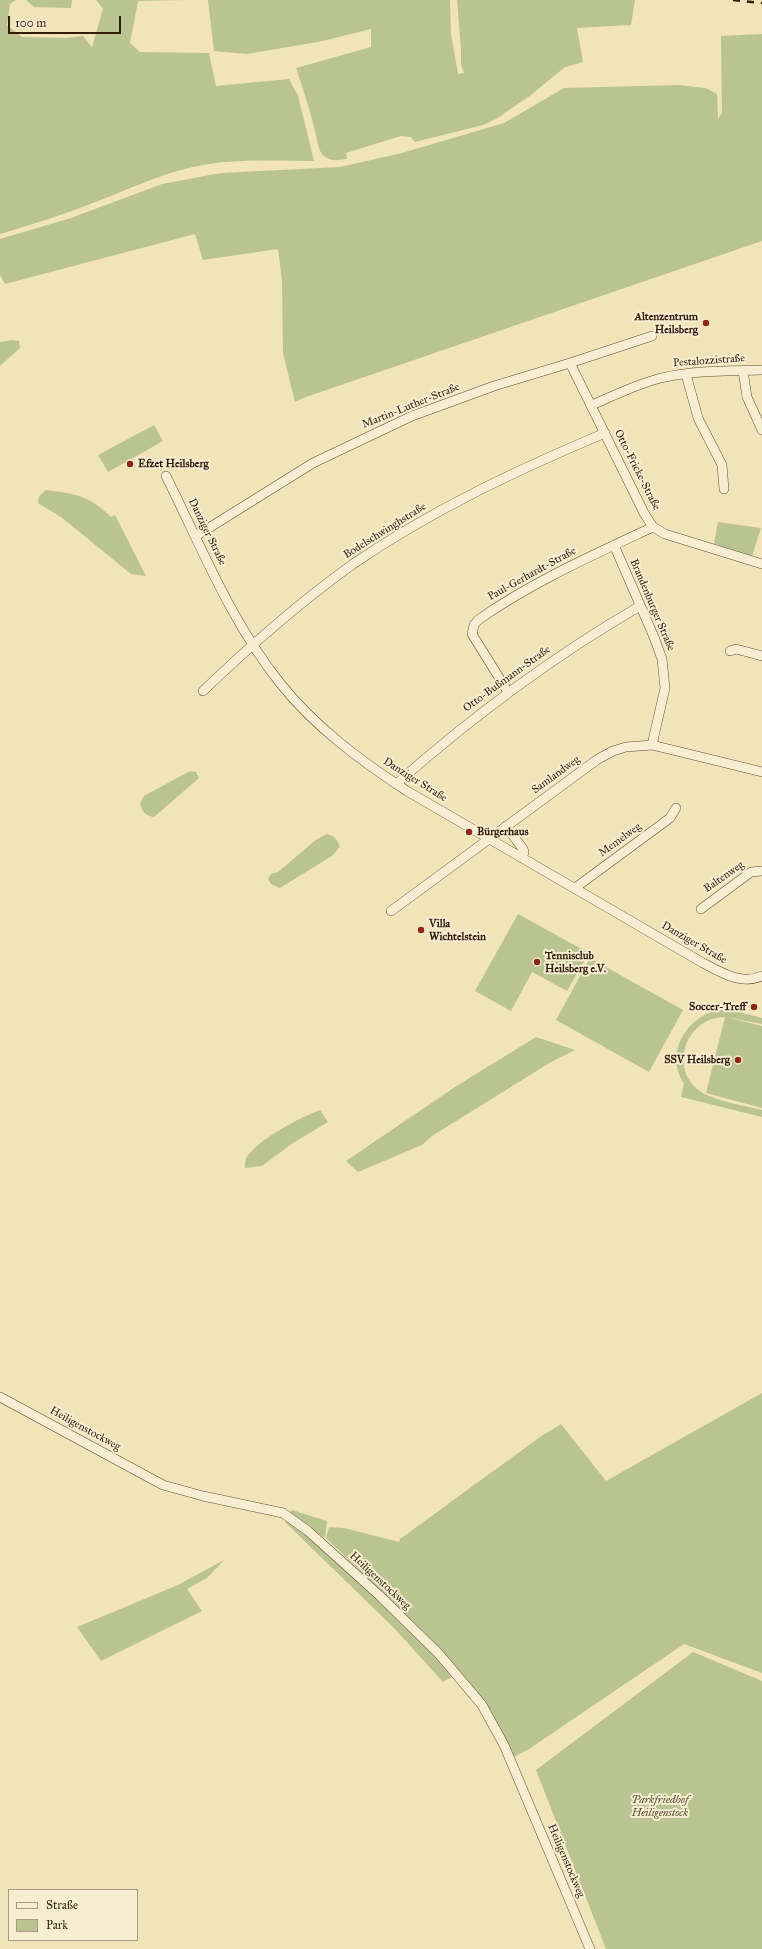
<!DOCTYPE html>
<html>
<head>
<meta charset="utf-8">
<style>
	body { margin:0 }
	#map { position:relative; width:762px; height:1949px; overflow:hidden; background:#f1e4b9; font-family:"IM FELL Great Primer",serif }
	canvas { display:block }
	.legend { position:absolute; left:8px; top:1889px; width:130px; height:52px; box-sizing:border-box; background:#f6edd2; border:1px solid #a89a83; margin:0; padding:5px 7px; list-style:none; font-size:12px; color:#321d0c }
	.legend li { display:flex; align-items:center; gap:8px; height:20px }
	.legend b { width:20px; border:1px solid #a89a83 }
	.scale { position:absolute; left:8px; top:16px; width:113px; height:18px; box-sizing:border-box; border:2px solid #321d0c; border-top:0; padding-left:5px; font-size:12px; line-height:14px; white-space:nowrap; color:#321d0c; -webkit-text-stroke:3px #f6edd2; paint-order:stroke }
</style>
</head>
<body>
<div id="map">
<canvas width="762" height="1949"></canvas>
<ul class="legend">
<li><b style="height:5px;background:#f6edd2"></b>Straße</li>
<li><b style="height:11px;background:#b9c490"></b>Park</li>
</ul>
<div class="scale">100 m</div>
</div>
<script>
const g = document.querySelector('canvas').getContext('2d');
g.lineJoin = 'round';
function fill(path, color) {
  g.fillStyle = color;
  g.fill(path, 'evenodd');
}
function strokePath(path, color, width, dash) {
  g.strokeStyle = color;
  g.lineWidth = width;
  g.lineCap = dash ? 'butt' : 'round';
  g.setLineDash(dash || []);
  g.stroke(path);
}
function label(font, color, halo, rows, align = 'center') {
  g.font = font + ' "IM FELL Great Primer",serif';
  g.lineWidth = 4;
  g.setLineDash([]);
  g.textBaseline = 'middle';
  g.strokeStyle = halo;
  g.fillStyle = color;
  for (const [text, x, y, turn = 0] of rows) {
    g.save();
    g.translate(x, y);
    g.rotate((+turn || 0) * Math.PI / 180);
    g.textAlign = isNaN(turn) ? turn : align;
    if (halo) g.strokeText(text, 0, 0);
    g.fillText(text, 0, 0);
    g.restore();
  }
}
const green = new Path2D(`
	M0,0H16L10,4L7,25L22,37L67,38L83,36L92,47L103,9L96,0H185L138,1L130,43L140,52L209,53L216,86L289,79L298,96L314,161C274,161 232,158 193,167C160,174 130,189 98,201C66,214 33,224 0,234Z
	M26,0H72L71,8L34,7Z
	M208,0H450L451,34L458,74L464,73L461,64V49L457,0H635L631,25L577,28L583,62L565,67L531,95L496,119L483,125L415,142L411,137L401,136L346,153L347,159C339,160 331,162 324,156C319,152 318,144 317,139C311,114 304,91 296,68L371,47V29L323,41L247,54L214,51Z
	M762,34V112H753H762V241L303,398L295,402L283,353L282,281L278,249L203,260L195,234L5,284L0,275V239L71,218L162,184L221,173L340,167L402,153L504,123L564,88L679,85L706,88L717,94L718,119L722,113L721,36Z
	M11,340L19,341L20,348L0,366V342Z
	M154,425L163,441L108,472L98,455Z
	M46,490C76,494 88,495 111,517L115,515L146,576L131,574L61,517L38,503L39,496Z
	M718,522L761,528L752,556L714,544Z
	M190,771L196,772L199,778L154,817C144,815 142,812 140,803L144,796Z
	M327,834C335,836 337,839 340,847L332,856L280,888L271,884L268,879L271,874L278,872L317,839Z
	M518,914L589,953L567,991L532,972L511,1011L475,991Z
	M590,958L683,1010L649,1072L556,1020Z
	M717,1010L735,1011L762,1018V1024L726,1017L762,1026V1108L706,1093L725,1017C689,1017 669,1062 696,1088C710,1101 743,1105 762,1110V1117L681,1097L684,1083C664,1054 686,1018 717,1010Z
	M536,1037L575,1050L551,1062L432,1136L422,1145L358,1172L346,1161L455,1087Z
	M320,1110L328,1122L293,1143L262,1166L245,1168C245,1163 245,1158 249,1154C265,1136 297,1119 320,1110Z
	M762,1393V1673L684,1644L529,1749L512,1758L485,1704L467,1680L391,1601L326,1538L329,1527L344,1528L399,1542L400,1539L540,1437L561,1424L606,1481Z
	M292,1510L327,1521L325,1538L290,1512Z
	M288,1520L329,1552L418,1639L454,1676L443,1682L394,1628L285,1522Z
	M224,1560L207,1578L187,1589L202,1611L101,1661L77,1627L178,1585Z
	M693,1652L762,1681V1949H606L536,1770Z`);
const street = new Path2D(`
	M570,363L644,513L653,527L665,534L762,564
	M743,371L747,397L762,430
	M686,374L698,418L722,465L724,489
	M592,405C615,395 637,384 661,378C694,370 728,371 762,370
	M166,476C201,546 231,622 280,683C315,727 361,761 407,791L703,963C722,973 741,985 762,976
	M196,536L313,463L412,416L494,386L570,363L652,336
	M614,545L654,637L662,659L665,688L652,745
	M730,651L736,649L762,656
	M203,691C250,646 300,602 353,564C432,510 517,470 605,433
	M508,692L472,634L474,625L478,620C532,582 593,555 653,527
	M396,784C472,717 552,657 640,606
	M506,826L523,849L524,852L522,858
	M575,888L670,818L676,808
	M701,909L751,872L762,871
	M391,911L598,759L613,751L626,747L652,745L762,772
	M0,1397L163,1485L203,1496L283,1513L308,1531L380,1596L439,1654L482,1705L504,1745L590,1949`);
const rail = new Path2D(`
	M733,0L762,3`);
const markers = [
	[706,323,4,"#8f2418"],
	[130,464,4,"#8f2418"],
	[469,832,4,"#8f2418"],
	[421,930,4,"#8f2418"],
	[537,962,4,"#8f2418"],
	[754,1007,4,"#8f2418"],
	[738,1060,4,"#8f2418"]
];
const poiNames = [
	["Altenzentrum",698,317,"right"],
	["Heilsberg",698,330,"right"],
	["Efzet Heilsberg",138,464],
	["Bürgerhaus",477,832],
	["Villa",429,924],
	["Wichtelstein",429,937],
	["Tennisclub",545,956],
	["Heilsberg e.V.",545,969],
	["Soccer-Treff",746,1007,"right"],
	["SSV Heilsberg",730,1060,"right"]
];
const streetNames = [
	["Pestalozzistraße",709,361,-4],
	["Martin-Luther-Straße",411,406,-22],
	["Otto-Fricke-Straße",637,470,63],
	["Bodelschwinghstraße",385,531,-32],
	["Danziger Straße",207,532,64],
	["Paul-Gerhardt-Straße",532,574,-29],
	["Brandenburger Straße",652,605,67],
	["Otto-Bußmann-Straße",507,679,-36],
	["Samlandweg",556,775,-36],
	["Danziger Straße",415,780,32],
	["Memelweg",620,840,-36],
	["Baltenweg",724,877,-35],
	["Danziger Straße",694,943,30],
	["Heiligenstockweg",85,1429,29],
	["Heiligenstockweg",380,1581,43],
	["Heiligenstockweg",566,1861,67]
];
const parkNames = [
	["Parkfriedhof",660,1800],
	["Heiligenstock",660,1813]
];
fill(green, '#b9c490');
strokePath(street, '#624f37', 10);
strokePath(street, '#f6edd2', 9);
strokePath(rail, '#321d0c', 2.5, [7, 7]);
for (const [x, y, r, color] of markers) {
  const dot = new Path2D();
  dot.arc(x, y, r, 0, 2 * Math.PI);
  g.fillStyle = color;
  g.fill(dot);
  strokePath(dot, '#f6edd2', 1.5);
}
label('bold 11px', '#321d0c', '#f6edd2', poiNames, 'left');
label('11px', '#321d0c', '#f6edd2', streetNames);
label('italic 11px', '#5a4f34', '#f6edd2', parkNames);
</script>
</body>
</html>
